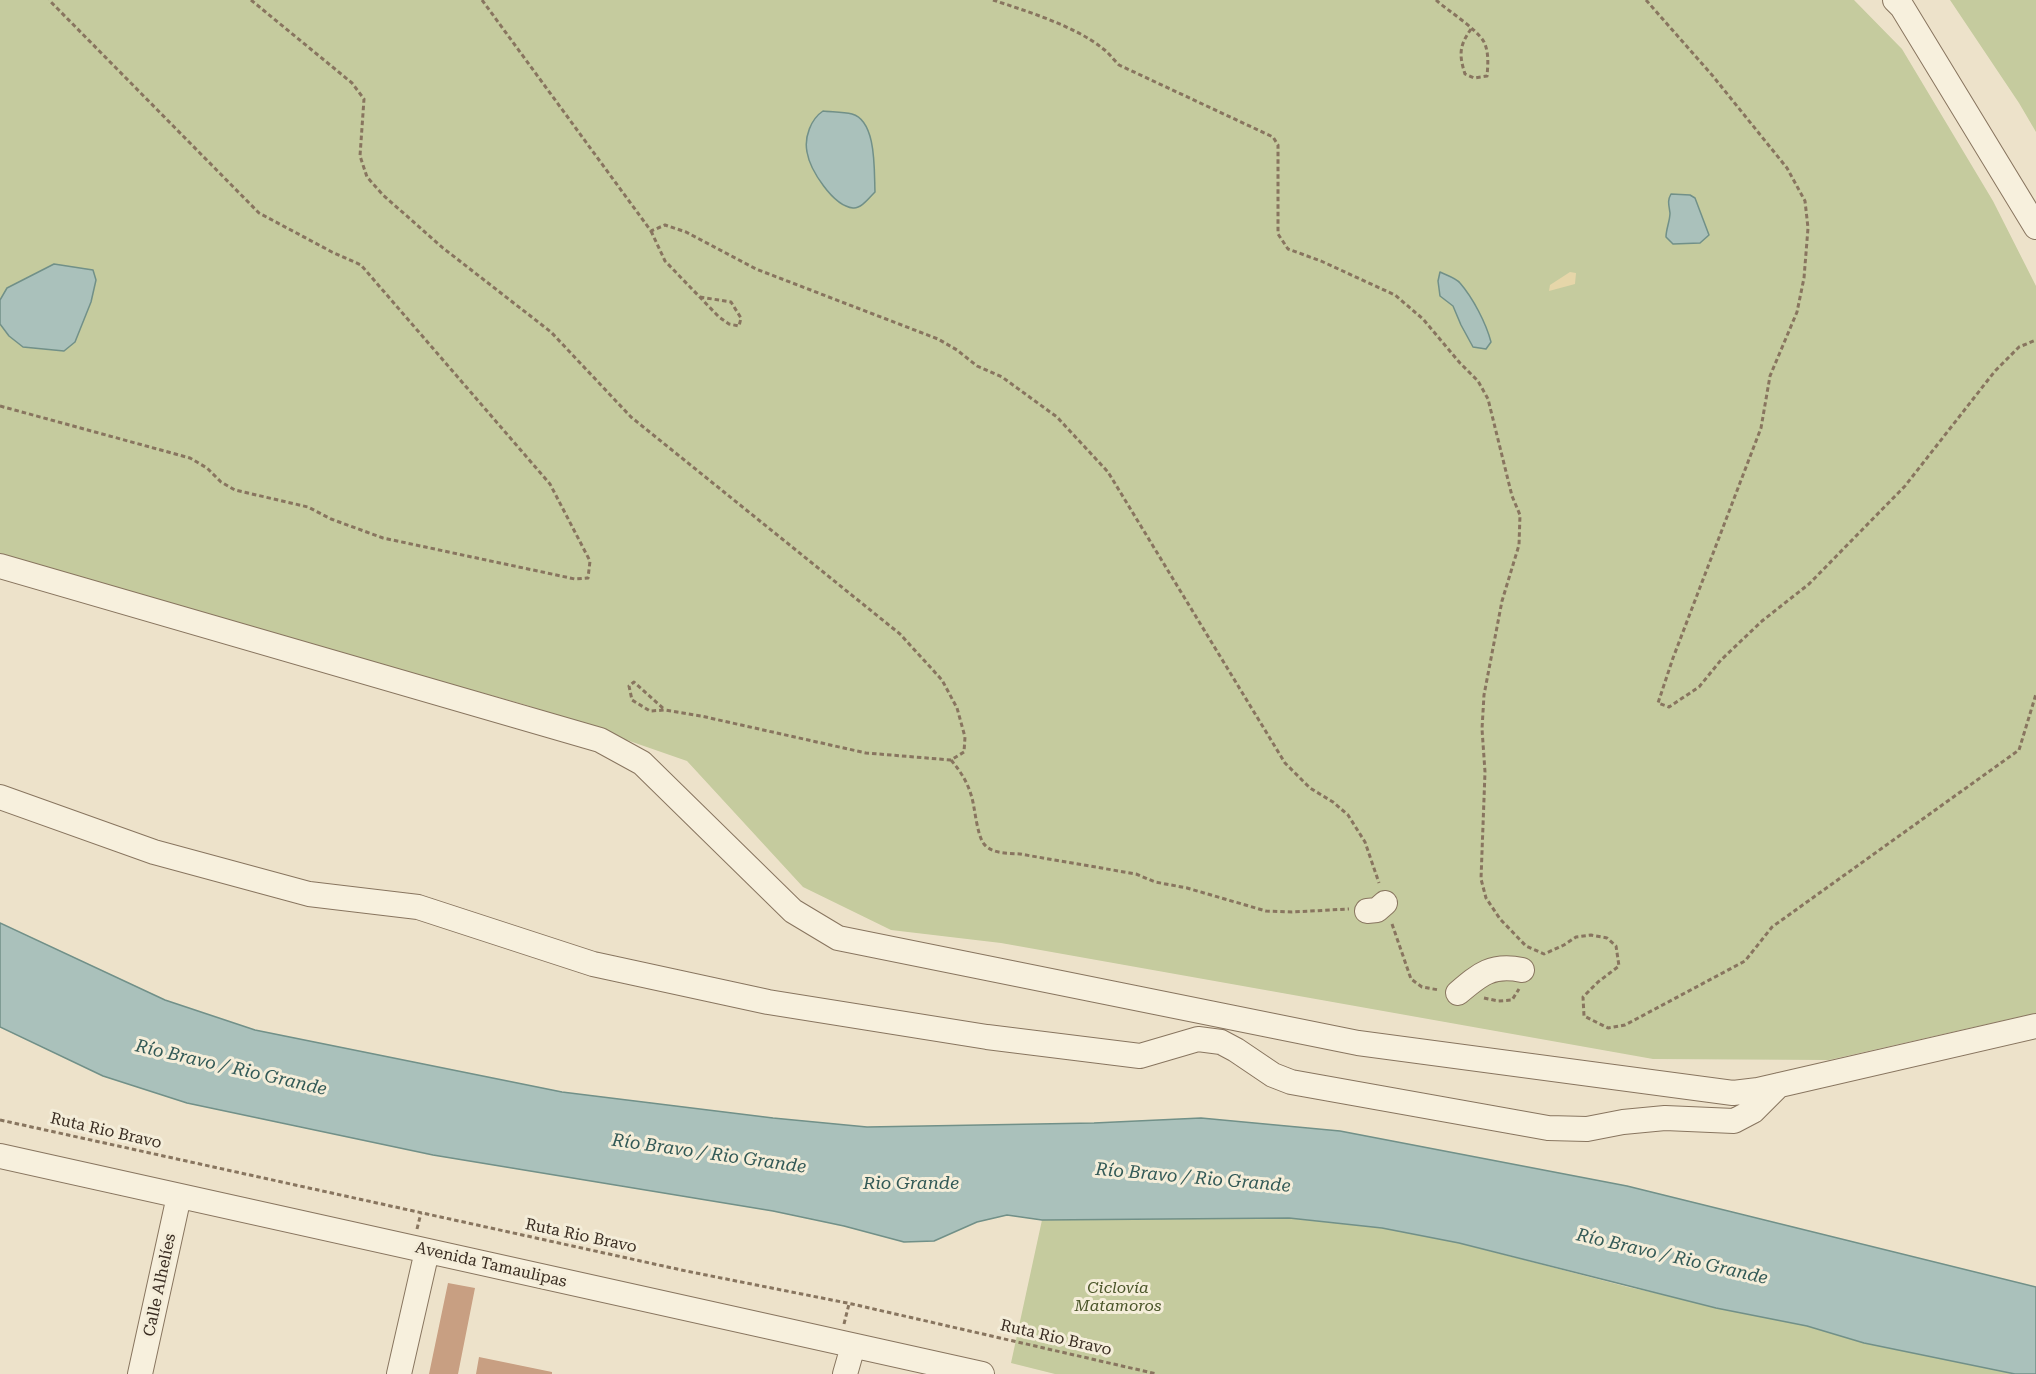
<!DOCTYPE html>
<html>
<head>
<meta charset="utf-8">
<style>
	body { margin:0 }
	canvas { display:block; background:#ede2ca }
</style>
</head>
<body>
<canvas width="2036" height="1374"></canvas>
<script>
const g = document.querySelector('canvas').getContext('2d');
g.lineJoin = 'round';
function fill(path, color) {
  g.fillStyle = color;
  g.fill(path, 'evenodd');
}
function strokePath(path, color, width, dash) {
  g.strokeStyle = color;
  g.lineWidth = width;
  g.lineCap = dash ? 'butt' : 'round';
  g.setLineDash(dash || []);
  g.stroke(path);
}
function label(font, color, halo, rows, align = 'center') {
  g.font = font + ' "Roboto Serif",serif';
  g.lineWidth = 6;
  g.setLineDash([]);
  g.textBaseline = 'middle';
  g.strokeStyle = halo;
  g.fillStyle = color;
  for (const [text, x, y, turn = 0] of rows) {
    g.save();
    g.translate(x, y);
    g.rotate((+turn || 0) * Math.PI / 180);
    g.textAlign = isNaN(turn) ? turn : align;
    if (halo) g.strokeText(text, 0, 0);
    g.fillText(text, 0, 0);
    g.restore();
  }
}
const green = new Path2D(`
	M0,0H1854L1902,49L1993,201L2036,286V1013L1829,1060L1653,1059L1001,943L891,930L803,887L687,761L526,705L0,559Z
	M1950,0H2036V132L2019,103Z
	M1289,1218L1382,1228L1459,1243L1628,1287L1807,1326L1864,1343L2015,1374H1055L1011,1363L1042,1220Z`);
const sand = new Path2D(`
	M1570,272L1576,273L1575,284L1549,291L1550,285Z`);
const water = new Path2D(`
	M823,111C832,112 843,112 852,114C877,121 874,171 875,192C869,198 861,209 853,208C833,206 810,170 807,152C804,137 811,119 823,111Z
	M1671,194L1690,195L1695,198L1709,235L1700,243L1673,244L1666,237C1666,229 1670,221 1670,213C1669,205 1667,201 1671,194Z
	M54,264L93,270L96,280L91,302L75,342L64,351L23,347L9,336L0,324V300L7,288Z
	M1440,272C1446,275 1456,278 1460,283C1473,298 1486,323 1491,342L1486,349L1473,347L1461,325L1453,306L1440,296L1438,281Z
	M0,923L165,1000L255,1030L562,1092L773,1118L867,1127L1094,1123L1201,1118L1340,1131L1627,1186L2036,1287V1374H2015L1864,1343L1807,1326L1716,1308L1459,1243L1382,1228L1289,1218L1042,1220L1007,1215L977,1222L934,1241L904,1242L844,1226L773,1211L433,1155L187,1103L103,1076L0,1027Z`);
const building = new Path2D(`
	M448,1283L475,1288L458,1374H429Z
	M479,1357L552,1372V1374H476Z`);
const path = new Path2D(`
	M251,0L352,83L364,99L360,156L367,177L383,195L443,248L551,332L631,417L900,634L942,680L957,708L965,737L964,752L951,760L866,753L701,716L665,710L650,711L632,700L629,686L634,682L665,710
	M482,0L651,231L665,225L686,232L756,269L938,339L957,350L977,366L1002,377L1057,417L1108,472L1285,763L1310,788L1333,802L1348,815L1365,842L1379,883
	M993,0C1026,11 1075,26 1102,48C1108,52 1113,59 1119,65L1273,137L1278,145V234L1288,249L1321,261L1395,295L1423,319L1460,363L1478,381L1488,399L1512,496L1520,515L1519,545L1502,601L1484,695L1482,729L1485,772L1481,879L1486,898L1500,919L1526,946L1544,954L1564,945L1576,937L1591,935L1607,938L1616,946L1619,966L1598,982L1583,997L1584,1016L1608,1028L1625,1025L1745,961L1772,927L2019,750L2036,694
	M1436,0C1448,11 1476,28 1484,42C1489,52 1488,65 1487,76L1474,78L1465,74C1459,55 1459,46 1471,29
	M1646,0L1712,75L1787,168L1805,201L1808,228L1804,278L1797,312L1770,376L1761,428L1673,658L1658,703L1669,707L1699,687L1721,660L1762,621L1809,584L1905,486L1995,371L2019,347L2036,340
	M651,231L665,261L719,317L729,324L739,326L741,318L731,302L700,297
	M0,406L190,458L207,468L221,482L235,490L308,507L331,519L383,538L575,579L588,578L590,561L550,484L361,265L332,252L259,213L49,0
	M951,760C961,772 968,783 972,798C975,809 977,835 984,844C992,854 1008,853 1020,854L1136,874L1155,882L1187,888L1266,911L1292,912L1349,909
	M1392,924L1411,979L1422,987L1439,990
	M1484,998L1498,1001L1512,1000L1519,989
	M0,1120L686,1271L852,1304L1157,1374
	M417,1229L421,1213
	M844,1324L849,1304`);
const minor = new Path2D(`
	M1895,0L1902,7L2036,227
	M0,566L600,740L642,763L793,911L838,938L1358,1043L1733,1093L1758,1090L2036,1026
	M0,797L154,852L309,894L418,907L593,964L768,1002L987,1037L1140,1056L1198,1039L1221,1042L1236,1050L1273,1075L1291,1082L1548,1128L1587,1129L1623,1122L1665,1118L1734,1121L1753,1111L1779,1085
	M1367,911L1377,910L1385,903
	M1458,993C1480,974 1492,964 1522,970
	M0,1156L982,1374
	M140,1374L179,1196
	M399,1374L427,1251
	M845,1374L853,1346`);
const streetNames = [
	["Ruta Rio Bravo",106,1131,13],
	["Ruta Rio Bravo",581,1236,12],
	["Avenida Tamaulipas",491,1265,13],
	["Calle Alhelíes",160,1285,-78],
	["Ruta Rio Bravo",1056,1338,13]
];
const parkNames = [
	["Ciclovía",1118,1288],
	["Matamoros",1118,1306]
];
const waterNames = [
	["Río Bravo / Rio Grande",231,1068,13],
	["Río Bravo / Rio Grande",709,1154,8],
	["Río Bravo / Rio Grande",1193,1178,5],
	["Rio Grande",911,1184],
	["Río Bravo / Rio Grande",1672,1257,13]
];
fill(green, '#c5cb9e');
fill(sand, '#e6d6a9');
fill(water, '#aac1bb');
strokePath(water, '#719088', 1.5);
fill(building, '#c89f82');
strokePath(minor, '#88755f', 26);
strokePath(path, '#88755f', 3, [4.5, 3]);
strokePath(minor, '#f7f0dd', 24);
label('16px', '#3a2d22', '#f4edd9', streetNames);
label('italic 16px', '#4a5529', '#f4edd9', parkNames);
label('italic 18px', '#325956', '#f4edd9', waterNames);
</script>
</body>
</html>
